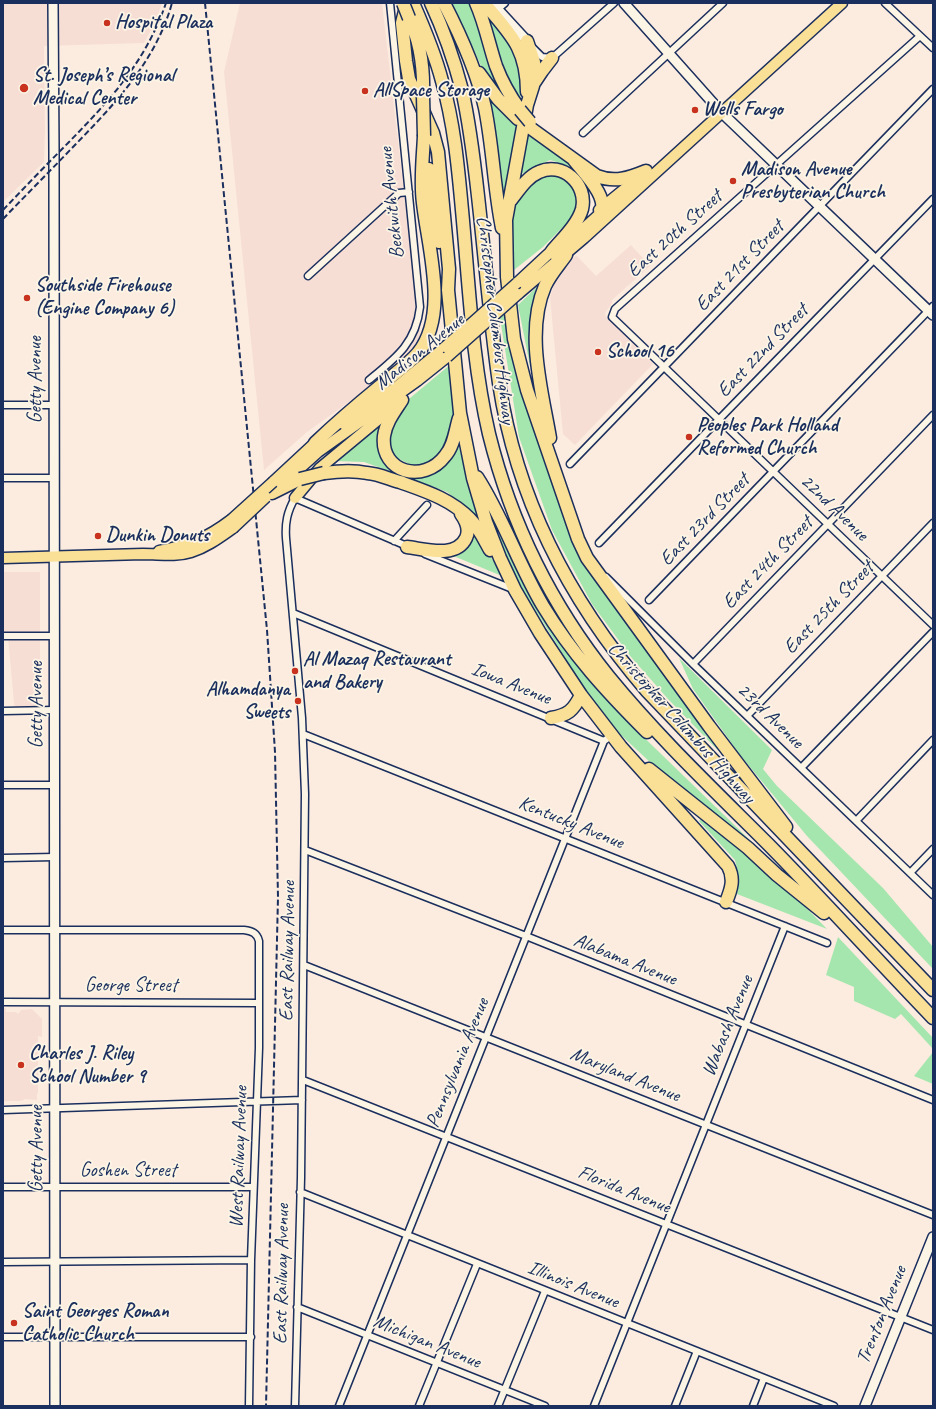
<!DOCTYPE html>
<html>
<head>
<meta charset="utf-8">
<style>
	body { margin:0 }
	#map { position:relative; width:936px; height:1409px; overflow:hidden; background:#fcecdf; font-family:Caveat,sans-serif }
	canvas { display:block }
	.frame { position:absolute; inset:0; border:4px solid #1b2f5e; pointer-events:none }
</style>
</head>
<body>
<div id="map">
<canvas width="936" height="1409"></canvas>
<div class="frame"></div>
</div>
<script>
const g = document.querySelector('canvas').getContext('2d');
g.lineJoin = 'round';
function fill(path, color) {
  g.fillStyle = color;
  g.fill(path, 'evenodd');
}
function strokePath(path, color, width, dash) {
  g.strokeStyle = color;
  g.lineWidth = width;
  g.lineCap = dash ? 'butt' : 'round';
  g.setLineDash(dash || []);
  g.stroke(path);
}
function label(font, color, halo, rows, align = 'center') {
  g.font = font + ' Caveat,sans-serif';
  g.lineWidth = 3.5;
  g.setLineDash([]);
  g.textBaseline = 'middle';
  g.strokeStyle = halo;
  g.fillStyle = color;
  for (const [text, x, y, turn = 0] of rows) {
    g.save();
    g.translate(x, y);
    g.rotate((+turn || 0) * Math.PI / 180);
    g.textAlign = isNaN(turn) ? turn : align;
    if (halo) g.strokeText(text, 0, 0);
    g.fillText(text, 0, 0);
    g.restore();
  }
}
const built = new Path2D(`
	M3,3H162L156,21L144,43L44,46L45,130L44,162L3,202Z
	M240,3H382L422,348L405,362L307,432L264,470L224,72Z
	M631,245L650,266L612,300V303L605,313L606,317L653,364L575,445L563,434L550,298L555,281L576,255L596,276Z
	M3,572H40V714L15,713L8,637H3Z
	M3,1008H6V1012H16L18,1014L21,1010L32,1009L42,1019V1037L38,1036V1093L37,1094V1100L24,1099V1100L20,1101H3Z`);
const green = new Path2D(`
	M452,3H472L506,94L483,70Z
	M483,6L501,26L523,70L520,102L505,70Z
	M486,87L518,121L503,198Z
	M527,132L573,163L572,167L550,160L521,174Z
	M544,172L567,176L580,192L575,215L543,247L514,270C511,245 504,211 522,190C528,183 537,178 544,172Z
	M541,283L532,362L530,366L518,305Z
	M507,311L571,534L740,773L668,699L631,657L592,604L552,530L519,437L500,318Z
	M451,364L454,386L453,423L443,450L428,464L411,465L397,458L388,445V430L404,403Z
	M386,419L382,450L416,476L457,441L484,530L468,510L447,492L415,480L364,462L334,461Z
	M475,530L502,576L451,555Z
	M502,533L574,655L606,698L627,721L754,844L653,765L621,735L588,694L524,592L497,537Z
	M679,658L772,750L763,769L777,786L883,888L933,947V969L807,836L740,755L693,689Z
	M703,816L778,879L827,929L737,894L739,877L735,860L699,821Z
	M838,937L933,1038V1049L901,1014L895,1019L854,1001V987L826,975Z
	M933,1052V1084L914,1076Z`);
const street = new Path2D(`
	M885,3L933,48
	M498,9L505,3
	M920,36L615,309L612,317L933,625
	M533,48L542,57L552,58L614,3
	M583,133L723,3
	M308,276L399,193L409,192
	M369,380C396,358 416,343 420,307L390,3
	M3,405H54
	M570,464L933,89
	M3,478H54
	M394,541L427,505
	M599,543L933,199
	M425,554L515,590
	M606,577L693,664L933,895
	M649,600L933,306
	M293,613L604,741
	M3,636H54
	M693,664L933,415
	M3,711L55,710
	M747,716L933,523
	M303,734L827,943
	M801,768L933,632
	M3,785H55
	M856,821L933,740
	M305,850L526,936L933,1100
	M3,858L55,857
	M910,873L933,849
	M3,930H244C252,931 257,933 259,941V1048L251,1260L249,1406
	M304,965L933,1215
	M3,1002L259,1003
	M303,1080L933,1330
	M3,1110L302,1100
	M3,1187H253
	M300,1192L834,1406
	M3,1262L251,1260
	M297,1307L545,1406
	M3,1337H251
	M295,1406L301,1178L305,794L302,718L286,538C285,523 287,512 295,498L409,547
	M339,1406L604,741L612,735
	M419,1406L477,1264
	M498,1406L545,1291
	M594,1406L785,926
	M675,1406L697,1351
	M753,1406L764,1378`);
const secondary = new Path2D(`
	M53,3L54,151L55,1406
	M492,3L527,41
	M624,3L721,112L933,315
	M865,1406L933,1237`);
const primary = new Path2D(`
	M599,210L642,175
	M517,283L558,245
	M518,294L584,238L842,3
	M343,424L395,388L445,347
	M273,482L315,443L321,438
	M278,488L318,452L417,381L447,357
	M295,498L320,468L396,405
	M159,551C189,545 206,539 231,520
	M3,558C50,557 96,555 143,554C160,554 175,557 191,552C207,547 220,537 233,528`);
const highway = new Path2D(`
	M407,3L402,23L406,61L409,79L433,133L438,152L449,269L448,290L460,413L473,478L486,522L500,558L515,590L540,633L581,695L621,747L728,866C735,879 731,890 726,902
	M413,3C424,28 435,54 442,81C454,123 458,166 462,210C469,284 472,361 489,434C511,523 552,606 609,677C658,737 715,791 769,845C825,902 878,961 933,1018
	M431,3C444,31 454,60 462,90C470,125 474,160 478,196C485,258 490,321 499,383C517,501 570,602 647,691L933,990
	M444,3C461,36 477,71 485,108C493,148 494,188 502,228
	M476,3C485,23 489,45 496,66C502,82 510,96 520,110
	M484,3C510,34 527,48 527,92
	M409,18C421,43 424,68 423,96
	M527,41L534,62L535,72L533,86L527,105L506,220L507,277L514,339L527,390L578,539L587,558L709,726L786,827
	M479,73L498,99L518,119
	M534,83L542,71L552,58
	M529,127L597,176C615,183 629,178 646,171
	M429,169L439,242
	M511,200C519,190 527,177 539,172C562,161 588,184 582,209C578,224 562,239 552,251
	M556,255L599,216C612,200 584,173 574,160
	M402,400C395,411 386,422 384,436C380,473 424,484 445,456C454,446 455,431 459,418
	M550,438C542,391 525,332 545,286C550,275 559,265 566,255
	M315,443C336,423 357,405 379,387C391,376 407,366 418,353C449,314 428,248 423,203C420,181 423,158 424,136
	M324,473C339,471 353,470 367,473C379,474 389,479 400,482C425,491 451,499 470,519C479,528 484,539 490,550
	M477,477C503,517 518,564 543,606C572,654 608,693 647,732
	M272,493L300,479
	M407,547C425,549 456,559 466,538C470,530 466,521 461,514
	M551,718C568,715 573,711 581,695
	M649,769L748,848L777,875L824,913`);
const rail = new Path2D(`
	M205,3L267,630L275,752L278,897L266,1406
	M3,210C25,187 47,164 69,142C111,99 146,61 166,3
	M3,219C26,195 50,171 73,147C114,105 156,61 172,3`);
const primaryBridge = new Path2D(`
	M445,347L517,283
	M447,357L518,294
	M231,520L273,482
	M233,528L266,497`);
const highwayBridge = new Path2D(`
	M403,3L409,18
	M423,96L424,136
	M520,110L530,122
	M300,479L324,473`);
const markers = [
	[107,23,4,"#c8321e"],
	[24,88,5,"#c8321e"],
	[365,91,4,"#c8321e"],
	[695,110,4,"#c8321e"],
	[733,181,4,"#c8321e"],
	[27,298,4,"#c8321e"],
	[598,352,4,"#c8321e"],
	[689,437,4,"#c8321e"],
	[98,536,4,"#c8321e"],
	[295,671,4,"#c8321e"],
	[298,701,4,"#c8321e"],
	[21,1065,4,"#c8321e"],
	[14,1323,4,"#c8321e"]
];
const poiNames = [
	["Hospital Plaza",115,23],
	["St. Joseph’s Regional",33,76],
	["Medical Center",33,99],
	["AllSpace Storage",373,91],
	["Wells Fargo",703,110],
	["Madison Avenue",741,170],
	["Presbyterian Church",741,193],
	["Southside Firehouse",35,286],
	["(Engine Company 6)",35,309],
	["School 16",606,352],
	["Peoples Park Holland",697,426],
	["Reformed Church",697,449],
	["Dunkin Donuts",106,536],
	["Al Mazaq Restaurant",303,660],
	["and Bakery",303,683],
	["Alhamdanya",290,690,"right"],
	["Sweets",290,713,"right"],
	["Charles J. Riley",29,1054],
	["School Number 9",29,1077],
	["Saint Georges Roman",22,1312],
	["Catholic Church",22,1335]
];
const streetNames = [
	["Beckwith Avenue",392,203,-96],
	["East 20th Street",675,234,-42],
	["East 21st Street",740,266,-46],
	["Christopher Columbus Highway",495,320,83],
	["East 22nd Street",763,351,-46],
	["Madison Avenue",420,352,-39],
	["Getty Avenue",36,380,-90],
	["22nd Avenue",834,508,44],
	["East 23rd Street",705,520,-46],
	["East 24th Street",768,563,-46],
	["East 25th Street",829,608,-46],
	["Iowa Avenue",511,684,22],
	["Getty Avenue",37,705,-90],
	["23rd Avenue",770,716,44],
	["Christopher Columbus Highway",681,723,48],
	["Kentucky Avenue",571,823,22],
	["East Railway Avenue",288,951,-89],
	["Alabama Avenue",625,960,22],
	["George Street",131,986],
	["Wabash Avenue",728,1026,-68],
	["Pennsylvania Avenue",458,1063,-68],
	["Maryland Avenue",625,1075,22],
	["Getty Avenue",37,1149,-90],
	["West Railway Avenue",239,1157,-88],
	["Goshen Street",128,1171],
	["Florida Avenue",624,1190,22],
	["East Railway Avenue",282,1274,-89],
	["Illinois Avenue",573,1285,22],
	["Trenton Avenue",882,1315,-68],
	["Michigan Avenue",427,1342,22]
];
fill(built, '#f7ded5');
fill(green, '#a5e6af');
strokePath(street, '#1b2f5e', 9);
strokePath(secondary, '#1b2f5e', 12);
strokePath(primary, '#1b2f5e', 13);
strokePath(highway, '#1b2f5e', 15);
strokePath(street, '#fcf5e5', 6);
strokePath(secondary, '#fcf5e5', 9);
strokePath(primary, '#fadf96', 10);
strokePath(highway, '#fadf96', 12);
strokePath(rail, '#1b2f5e', 2, [6, 3]);
strokePath(primaryBridge, '#1b2f5e', 13, []);
strokePath(highwayBridge, '#1b2f5e', 15, []);
strokePath(primaryBridge, '#fadf96', 10);
strokePath(highwayBridge, '#fadf96', 12);
for (const [x, y, r, color] of markers) {
  const dot = new Path2D();
  dot.arc(x, y, r, 0, 2 * Math.PI);
  g.fillStyle = color;
  g.fill(dot);
  strokePath(dot, '#fcf5e5', 1.5);
}
label('bold 20px', '#1b2f5e', '#fcf5e5', poiNames, 'left');
label('20px', '#1b2f5e', '#fcf5e5', streetNames);
</script>
</body>
</html>
